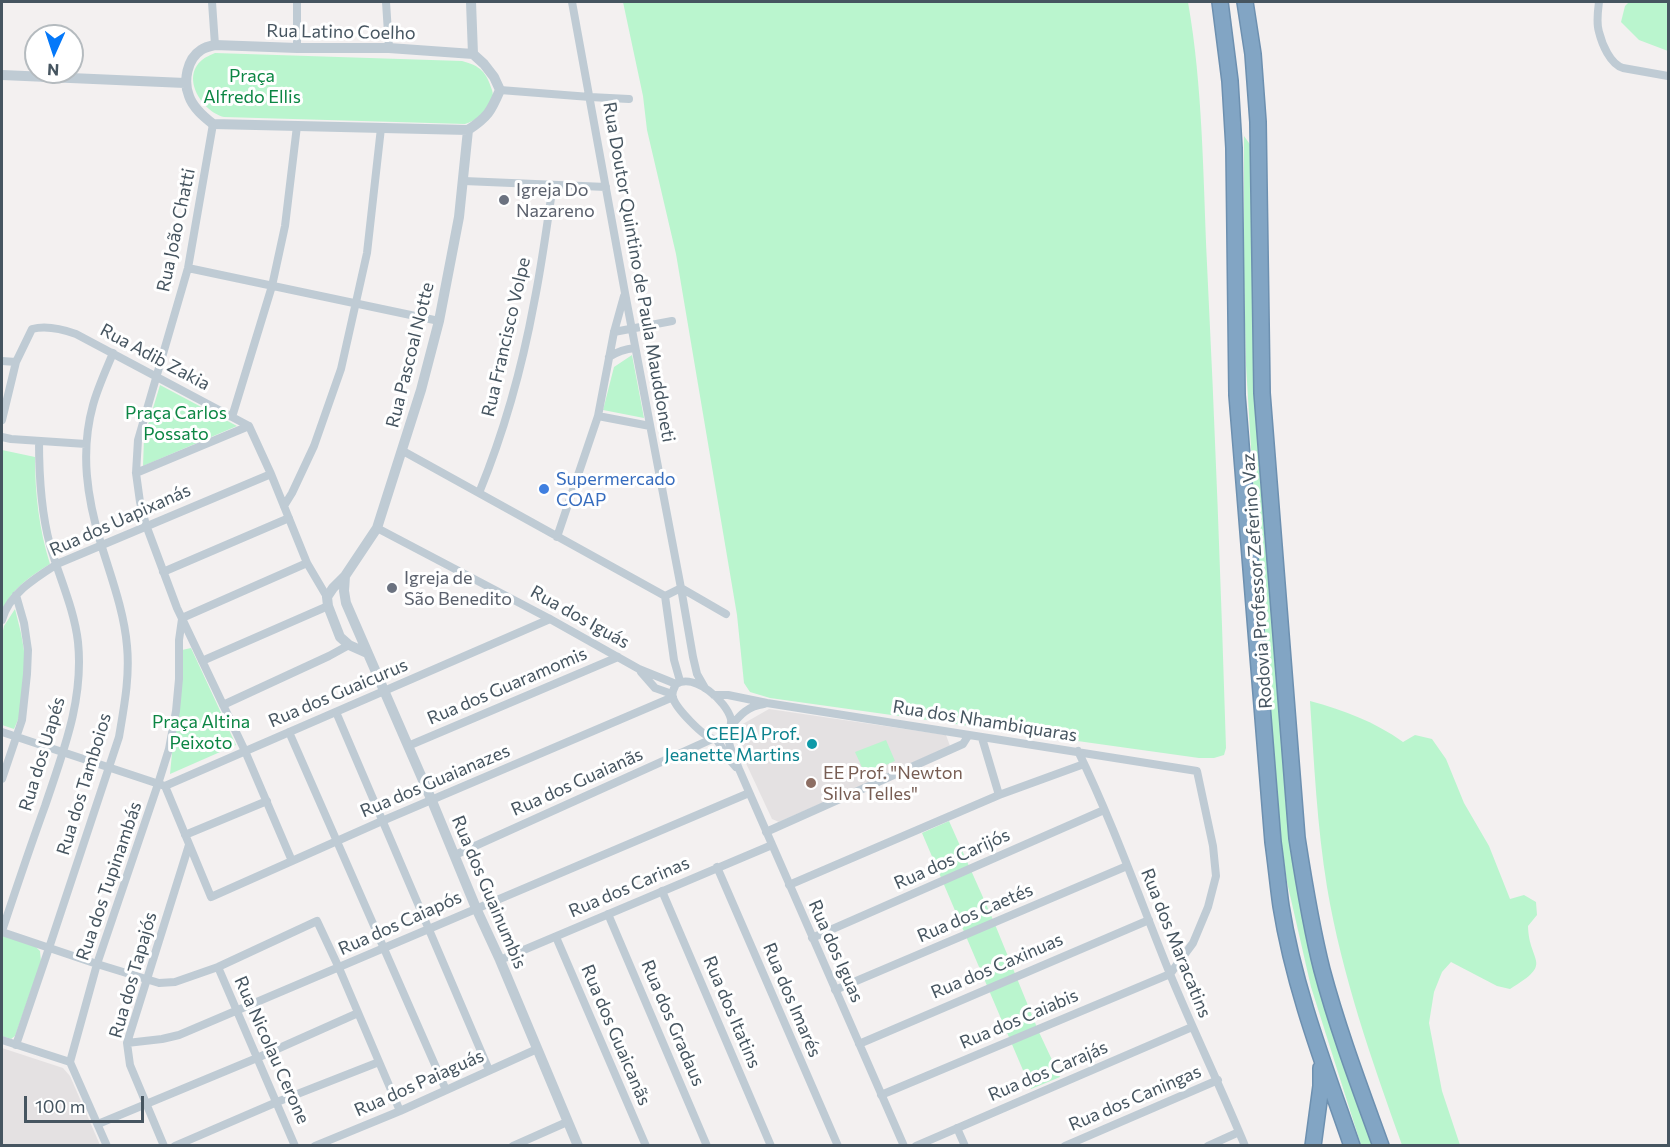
<!DOCTYPE html>
<html>
<head>
<meta charset="utf-8">
<style>
	body { margin:0 }
	#map { position:relative; width:1670px; height:1147px; overflow:hidden; background:#f3f0f0; font-family:Commissioner,sans-serif }
	canvas { display:block }
	.frame { position:absolute; inset:0; border:3px solid #465560; pointer-events:none }
	.north { position:absolute; left:24px; top:24px; width:60px; height:60px; box-sizing:border-box; background:#fff; border:2px solid #b5bbbf; border-radius:50%; rotate:183deg; font-size:16px; font-weight:700; line-height:24px; text-align:center; color:#465560 }
	.north::after { content:''; display:block; margin:auto; width:21px; height:27px; background:#0478f9; clip-path:polygon(50% 0,100% 100%,50% 72%,0 100%) }
	.scale { position:absolute; left:24px; top:1096px; width:120px; height:27px; box-sizing:border-box; border:3px solid #465560; border-top:0; padding-left:8px; font-size:18px; line-height:21px; white-space:nowrap; color:#465560; -webkit-text-stroke:4px #fff; paint-order:stroke }
</style>
</head>
<body>
<div id="map">
<canvas width="1670" height="1147"></canvas>
<div class="frame"></div>
<div class="north">N</div>
<div class="scale">100 m</div>
</div>
<script>
const g = document.querySelector('canvas').getContext('2d');
g.lineJoin = 'round';
function fill(path, color) {
  g.fillStyle = color;
  g.fill(path, 'evenodd');
}
function strokePath(path, color, width, dash) {
  g.strokeStyle = color;
  g.lineWidth = width;
  g.lineCap = dash ? 'butt' : 'round';
  g.setLineDash(dash || []);
  g.stroke(path);
}
function label(font, color, halo, rows, align = 'center') {
  g.font = font + ' Commissioner,sans-serif';
  g.lineWidth = 6;
  g.setLineDash([]);
  g.textBaseline = 'middle';
  g.strokeStyle = halo;
  g.fillStyle = color;
  for (const [text, x, y, turn = 0] of rows) {
    g.save();
    g.translate(x, y);
    g.rotate((+turn || 0) * Math.PI / 180);
    g.textAlign = isNaN(turn) ? turn : align;
    if (halo) g.strokeText(text, 0, 0);
    g.fillText(text, 0, 0);
    g.restore();
  }
}
const education = new Path2D(`
	M769,709L946,735L950,746L779,822L772,819L737,744L741,725Z
	M2,1048L63,1068L70,1076L100,1145H2Z`);
const green = new Path2D(`
	M623,2H1188C1203,88 1203,176 1207,264C1215,425 1221,587 1226,748L1224,755L1214,758H1199L770,698L750,692L744,683L737,615L676,254L647,130L643,96Z
	M1629,2H1668V51L1639,40L1621,22L1625,6Z
	M215,53L462,61C481,66 486,72 492,90C493,94 494,100 492,104C488,113 474,121 465,124L224,117C203,112 180,78 202,60C205,57 211,55 215,53Z
	M1244,136L1254,150L1291,836L1374,1145H1361L1311,987L1287,882L1280,832L1254,497L1246,365L1244,283Z
	M632,355L644,418L603,410L614,367Z
	M160,385L237,426L143,466L144,438Z
	M2,450L35,457C35,494 39,529 50,564C31,576 9,590 2,613Z
	M15,609L21,633L25,656L20,715L14,729L2,725V635L4,626Z
	M191,648L236,745L170,774L182,650Z
	M1310,701C1344,710 1375,722 1403,742L1415,735L1432,739L1446,759L1464,803L1489,846L1510,899L1524,895L1536,902L1537,915L1528,926C1529,964 1555,962 1510,989L1497,986L1451,962L1442,972L1434,992L1429,1023L1442,1091L1460,1145H1402C1372,1061 1342,976 1327,887C1317,826 1314,763 1310,701Z
	M886,740L895,761L865,774L855,752Z
	M949,821L994,922L1038,1030L1060,1077L1031,1089L922,833Z
	M2,935L35,946L40,951L41,962L15,1036L11,1039L2,1036Z`);
const minor = new Path2D(`
	M212,2L215,45
	M297,2V48
	M386,2L389,48
	M572,2L625,293L681,588L693,657L697,674L705,688
	M1599,2C1598,10 1596,23 1599,32C1602,44 1610,64 1623,68L1668,76
	M500,90L590,97L629,99
	M213,124L188,268L138,440L136,473L140,502L146,525L177,608L245,751L292,861
	M464,181L606,187
	M188,268L439,321
	M614,332L672,321
	M609,357C618,351 625,349 635,348
	M2,361L16,362
	M598,416L650,426
	M232,417L272,286L285,226L297,126
	M2,420L16,362L32,329C47,325 62,329 76,334L249,426L271,474L307,563L327,597
	M2,437L11,439L86,444
	M403,451L665,596L681,588
	M136,473L249,426
	M479,493C504,432 522,368 534,303C542,264 547,224 553,185
	M284,506L292,493L314,446L341,369L367,253L381,128
	M377,528L550,619L639,669L676,684
	M557,537L598,416L614,332L624,296
	M163,572L289,518
	M681,588L726,614
	M665,596L674,660L680,681
	M182,618L307,563
	M2,620C9,594 35,578 57,564L271,474
	M202,661L328,606
	M641,672L655,688L672,694
	M714,695H728L767,703L1197,771L1213,846L1216,876L1208,907L1193,943L1170,974L881,1095
	M223,705L329,656L349,645
	M336,712L489,1070
	M731,726C740,715 748,706 764,704
	M2,732L165,786L550,619
	M289,732L446,1090
	M727,735C723,737 719,740 714,739C703,737 676,708 673,698C671,693 674,688 676,684C695,673 726,701 731,719C732,726 728,731 728,737C729,748 735,759 739,769L904,1146
	M982,738L999,795
	M717,740L729,759L736,767
	M408,746L618,657
	M1078,751C1113,823 1140,900 1170,974C1194,1032 1221,1088 1245,1146
	M2,779L22,720L27,674L28,650L24,623L16,595
	M165,786L211,897L382,821L673,697
	M766,832L963,744L968,736
	M185,835L267,801
	M455,855L712,739
	M717,867L838,1146
	M789,885L999,795L1084,764
	M662,891L771,1146
	M608,914L707,1146
	M2,931C16,889 30,847 45,806C63,752 84,700 78,642C74,608 59,577 50,545C41,512 39,476 39,441
	M2,932L97,964L159,983L175,982L218,967L317,921L339,968L400,1111
	M556,937L646,1146
	M812,938L1104,810
	M500,960L772,845
	M218,967L295,1146
	M835,990L1127,866
	M2,1040L70,1062
	M127,1043L162,1039L179,1035L749,793
	M859,1044L1149,920
	M16,1045L49,948L119,737C124,707 130,677 127,646C124,611 111,577 101,544C87,498 80,452 93,405C98,387 106,370 113,353
	M98,1124L257,1058L358,1013
	M957,1128L965,1146
	M107,1146L70,1062L97,964L158,784L169,749L176,711L179,679V640L182,619
	M164,1146L130,1065L127,1043L189,845
	M175,1146L277,1102L379,1062
	M315,1146L400,1111L537,1049
	M513,1146L567,1122
	M916,1146L1192,1027
	M1065,1146L1218,1080
	M1208,1146L1239,1132`);
const tertiary = new Path2D(`
	M471,2L473,54
	M215,45L297,48H389L473,54L484,64L494,77L500,90C491,111 488,117 468,130L213,124C204,117 193,108 189,96C183,81 187,59 201,50C205,47 210,46 215,45Z
	M2,75L185,83
	M345,576L344,591L346,603L432,801L476,908L500,960L578,1146
	M367,653L349,645L340,637L328,606L327,597L333,588L345,576L377,528L421,390L439,321L459,217L468,130`);
const motorway = new Path2D(`
	M1220,2L1230,81L1234,148L1237,395L1273,842C1276,863 1278,885 1281,906C1294,988 1325,1068 1352,1146
	M1245,2L1253,54L1258,122L1262,393L1297,838C1304,883 1311,927 1322,970C1338,1030 1360,1088 1381,1146
	M1313,1146L1321,1086V1068`);
const markers = [
	[504,200,6,"#6b7280"],
	[544,489,6,"#3f7fe0"],
	[392,588,6,"#6b7280"],
	[812,744,6,"#0f9aa8"],
	[811,783,6,"#8d6e63"]
];
const streetNames = [
	["Rua Latino Coelho",341,32,1],
	["Rua João Chatti",176,230,-78],
	["Rua Doutor Quintino de Paula Mauddoneti",639,272,80],
	["Rua Francisco Volpe",506,337,-77],
	["Rua Pascoal Notte",410,355,-76],
	["Rua Adib Zakia",155,357,28],
	["Rua dos Uapixanás",120,520,-24],
	["Rodovia Professor Zeferino Vaz",1257,581,-94],
	["Rua dos Iguás",580,617,29],
	["Rua dos Guaramomis",507,686,-23],
	["Rua dos Guaicurus",338,693,-23],
	["Rua dos Nhambiquaras",985,721,9],
	["Rua dos Uapés",42,754,-73],
	["Rua dos Guaianazes",435,781,-23],
	["Rua dos Guaianãs",577,782,-24],
	["Rua dos Tamboios",84,784,-73],
	["Rua dos Carijós",952,859,-24],
	["Rua dos Tupinambás",109,881,-71],
	["Rua dos Carinas",629,887,-23],
	["Rua dos Guainumbis",489,892,67],
	["Rua dos Caetés",975,913,-23],
	["Rua dos Caiapós",400,923,-24],
	["Rua dos Maracatins",1176,943,68],
	["Rua dos Iguas",836,951,66],
	["Rua dos Caxinuas",997,966,-23],
	["Rua dos Tapajós",133,975,-74],
	["Rua dos Imarés",792,1000,67],
	["Rua dos Itatins",732,1012,67],
	["Rua dos Caiabis",1019,1019,-23],
	["Rua dos Gradaus",673,1023,67],
	["Rua dos Guaicanãs",616,1035,67],
	["Rua Nicolau Cerone",272,1050,66],
	["Rua dos Carajás",1048,1071,-23],
	["Rua dos Paiaguás",419,1083,-24],
	["Rua dos Caningas",1135,1098,-23]
];
const parkNames = [
	["Praça",252,76],
	["Alfredo Ellis",252,97],
	["Praça Carlos",176,413],
	["Possato",176,434],
	["Praça Altina",201,722],
	["Peixoto",201,743]
];
const worshipNames = [
	["Igreja Do",516,190],
	["Nazareno",516,211],
	["Igreja de",404,578],
	["São Benedito",404,599]
];
const shopNames = [
	["Supermercado",556,479],
	["COAP",556,500]
];
const cultureNames = [
	["CEEJA Prof.",800,734],
	["Jeanette Martins",800,755]
];
const educationNames = [
	["EE Prof. \"Newton",823,773],
	["Silva Telles\"",823,794]
];
fill(education, '#e4e1e2');
fill(green, '#baf5ce');
strokePath(motorway, '#6d90b0', 18);
strokePath(minor, '#bfcbd4', 8);
strokePath(tertiary, '#bfcbd4', 10);
strokePath(motorway, '#82a5c4', 15);
for (const [x, y, r, color] of markers) {
  const dot = new Path2D();
  dot.arc(x, y, r, 0, 2 * Math.PI);
  g.fillStyle = color;
  g.fill(dot);
  strokePath(dot, '#fff', 2);
}
label('18px', '#465560', '#fff', streetNames);
label('18px', '#0c8644', '#fff', parkNames);
label('18px', '#5b616d', '#fff', worshipNames, 'left');
label('18px', '#366cbe', '#fff', shopNames, 'left');
label('18px', '#0d838f', '#fff', cultureNames, 'right');
label('18px', '#785e54', '#fff', educationNames, 'left');
</script>
</body>
</html>
